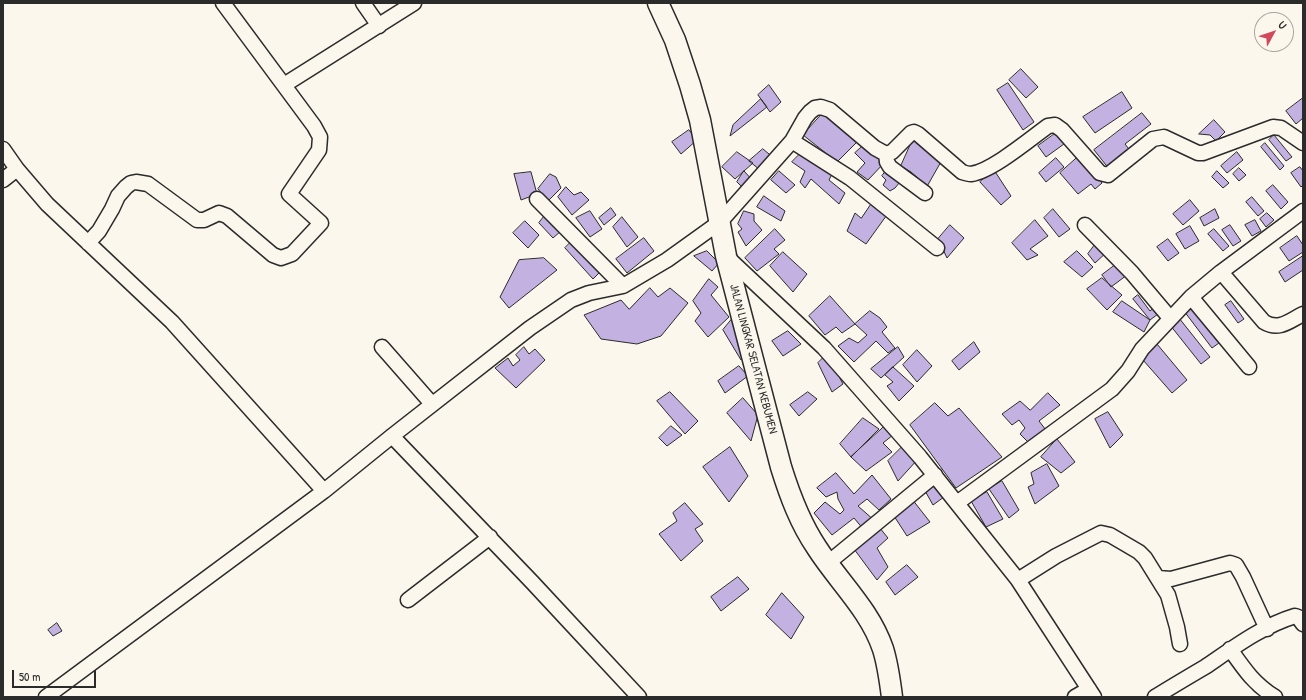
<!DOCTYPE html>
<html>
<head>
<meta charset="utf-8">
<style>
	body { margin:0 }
	#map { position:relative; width:1306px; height:700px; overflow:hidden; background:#fbf7ec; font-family:"Patrick Hand",sans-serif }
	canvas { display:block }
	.frame { position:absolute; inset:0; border:4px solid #2b2b2b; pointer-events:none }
	.north { position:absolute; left:1254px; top:12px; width:40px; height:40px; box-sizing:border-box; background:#fbf7ec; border:1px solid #a8a59f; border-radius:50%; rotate:50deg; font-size:11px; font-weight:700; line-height:16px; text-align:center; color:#2b2b2b }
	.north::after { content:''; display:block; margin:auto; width:14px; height:18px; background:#d1495b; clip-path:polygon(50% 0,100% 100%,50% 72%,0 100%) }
	.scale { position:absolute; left:12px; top:670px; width:84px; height:18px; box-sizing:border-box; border:2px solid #2b2b2b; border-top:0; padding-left:5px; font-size:12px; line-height:14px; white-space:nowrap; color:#2b2b2b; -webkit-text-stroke:3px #fbf7ec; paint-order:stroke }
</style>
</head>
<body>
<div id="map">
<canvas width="1306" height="700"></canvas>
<div class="frame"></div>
<div class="north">U</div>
<div class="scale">50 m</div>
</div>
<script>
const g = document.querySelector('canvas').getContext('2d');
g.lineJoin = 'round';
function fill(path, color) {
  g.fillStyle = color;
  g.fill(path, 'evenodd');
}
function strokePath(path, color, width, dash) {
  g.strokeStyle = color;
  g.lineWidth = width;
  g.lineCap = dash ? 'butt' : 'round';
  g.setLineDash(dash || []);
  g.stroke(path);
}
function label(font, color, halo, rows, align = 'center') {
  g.font = font + ' "Patrick Hand",sans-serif';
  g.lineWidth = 3;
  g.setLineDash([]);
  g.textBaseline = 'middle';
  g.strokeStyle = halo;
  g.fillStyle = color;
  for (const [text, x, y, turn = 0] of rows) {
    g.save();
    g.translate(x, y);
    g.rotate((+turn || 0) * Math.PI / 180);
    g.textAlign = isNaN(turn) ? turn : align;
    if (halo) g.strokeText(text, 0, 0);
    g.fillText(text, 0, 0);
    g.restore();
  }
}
const building = new Path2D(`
	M1021,69L1038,87L1026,98L1009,80Z
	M1008,83L1034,122L1023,130L997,90Z
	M769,85L781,102L770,112L758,95Z
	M1122,92L1132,108L1095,133L1083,117Z
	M1303,98V118L1296,124L1286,111Z
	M761,99L767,107L730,136L733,125Z
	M823,113L858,141L837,162L803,135Z
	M1142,113L1151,124L1125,144L1132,153L1110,170L1094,150Z
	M1214,120L1225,132L1216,141L1210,135L1199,134Z
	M689,130L697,140L681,154L672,142Z
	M1056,133L1064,144L1046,157L1038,146Z
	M1274,135L1292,157L1286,161L1269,140Z
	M914,137L942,160L925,190L919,179L911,172L901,166Z
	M1265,143L1284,166L1280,170L1261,147Z
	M864,145L885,162L868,180L857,172L865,163L855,153Z
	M763,149L775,159L760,170L749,161Z
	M737,152L753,163L735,179L722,167Z
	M1237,152L1243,160L1227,173L1221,166Z
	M801,153L814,164L818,158L834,170L829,180L845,193L839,204L811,179L805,188L800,182L805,171L792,162Z
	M1079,156L1102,183L1095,189L1091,184L1078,194L1060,173Z
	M1056,158L1064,167L1046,182L1039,173Z
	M1300,167L1303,171V185L1301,187L1291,173Z
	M1239,168L1246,175L1239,181L1233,174Z
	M994,170L1011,196L1001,205L980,182Z
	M744,171L754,182L745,190L737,182Z
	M779,171L795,185L786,193L771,180Z
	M886,171L900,182L895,188L890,191L883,185L886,180L882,176Z
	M1217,171L1229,183L1223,188L1212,177Z
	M531,172L537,194L521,200L514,174Z
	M550,174L556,177L561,188L548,201L538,189Z
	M1273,185L1288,202L1281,209L1266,191Z
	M566,187L574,195L581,192L589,200L572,215L558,197Z
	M764,196L785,211L781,221L757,207Z
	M1252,197L1264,211L1258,216L1246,202Z
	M1190,200L1199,211L1183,225L1173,214Z
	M872,203L889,212L866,244L847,231L855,213L861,218Z
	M611,208L616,215L604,225L599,218Z
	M1053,209L1070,229L1059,237L1044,218Z
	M1215,209L1219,218L1204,226L1200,218Z
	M590,211L602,229L590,237L576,218Z
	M744,211L754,214V221L762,230L746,246L738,232L742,229L738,224Z
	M1267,213L1274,220L1266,227L1260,219Z
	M546,214L562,230L553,238L539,223Z
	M622,217L638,237L627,247L613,227Z
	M1035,220L1048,236L1030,249L1038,255L1027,260L1012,243Z
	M1255,220L1261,231L1252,236L1245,225Z
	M525,221L539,235L528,248L513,233Z
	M950,225L964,238L947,258L938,239Z
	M1230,225L1241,241L1233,246L1222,230Z
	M1190,226L1199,241L1185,249L1176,234Z
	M775,229L785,240L774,249L779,254L757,271L745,258Z
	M1214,229L1229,246L1223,251L1208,234Z
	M1297,236L1303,245V252L1289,261L1280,248Z
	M644,238L654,251L627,273L616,259Z
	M574,239L602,270L593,279L565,248Z
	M1168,239L1179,253L1168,261L1157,247Z
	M1097,242L1108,251L1095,263L1088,254Z
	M707,251L719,263L712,271L694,256Z
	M1077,251L1093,267L1082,277L1064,262Z
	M783,252L807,274L793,292L770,266Z
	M1303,256V270L1285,282L1279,272Z
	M544,258L557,270L509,308L500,297L519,260Z
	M1118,263L1127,275L1111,287L1102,275Z
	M1102,278L1122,295L1107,310L1087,289Z
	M709,279L718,287L711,295L729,317L708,337L695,321L701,313L693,301Z
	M650,288L658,297L670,288L688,303L661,336L637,344L601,339L584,315L621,300L629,309Z
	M1138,295L1150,311L1157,305L1162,311L1150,320L1133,299Z
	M830,296L855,324L842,333L836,327L825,335L809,316Z
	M1122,301L1150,320L1144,332L1113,312Z
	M1231,301L1244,319L1238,323L1225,305Z
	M1191,308L1219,343L1212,348L1184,311Z
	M870,311L880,318L887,327L882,332L895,348L888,353L876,341L854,362L838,346L849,338L858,343L867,335L855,324Z
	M1179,318L1210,357L1201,364L1170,325Z
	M732,319L749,353L741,360L723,330Z
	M788,331L801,344L783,356L772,341Z
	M974,342L980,352L959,370L952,361Z
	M1157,344L1187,380L1172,393L1143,360Z
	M524,347L529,354L535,349L545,360L516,388L495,368L508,358L513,366L520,360L516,355Z
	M898,347L904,357L881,378L871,369Z
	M917,350L932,366L917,382L903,365Z
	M827,354L843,384L832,392L818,363Z
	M739,366L748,376L725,393L718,381Z
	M893,367L914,386L899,401L887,386L893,382L885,375Z
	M670,392L698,421L685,434L657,401Z
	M808,392L817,399L799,416L790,405Z
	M1048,393L1060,405L1039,421L1049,434L1032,446L1020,434L1025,428L1019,420L1012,425L1002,414L1020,401L1030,410Z
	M743,398L758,415L751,441L727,413Z
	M935,403L948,416L959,408L1002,457L956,488L910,425Z
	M1108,412L1123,435L1110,448L1095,419Z
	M863,418L879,429L851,457L840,444Z
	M886,425L893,435L883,443L892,452L866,471L851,457Z
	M671,426L682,435L667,446L659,438Z
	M1057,439L1075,462L1061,473L1041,457Z
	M904,445L918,459L898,481L888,461Z
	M730,447L748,476L729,502L703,467Z
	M1047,464L1059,486L1035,504L1028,487L1034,484L1031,473Z
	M836,473L854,494L872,475L891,499L879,510L867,499L858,506L875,521L864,530L854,518L832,535L814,513L825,502L840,514L844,510L838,499L837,492L826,497L817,488Z
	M1002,481L1019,510L1009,518L989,489Z
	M932,483L944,497L933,505L924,489Z
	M987,492L1003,519L986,527L971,501Z
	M912,499L930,522L907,536L892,513Z
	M685,503L703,524L695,529L703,541L681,561L659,534L677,521L673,513Z
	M879,527L888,538L877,548L888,567L877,580L854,549Z
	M907,565L918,577L895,595L886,582Z
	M738,577L749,589L721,611L711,597Z
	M782,593L804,617L791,639L766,615Z
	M57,623L62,631L53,636L48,630Z`);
const minor = new Path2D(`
	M363,3L379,26
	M284,85L414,3
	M792,141L850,178L937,248
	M3,149L17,169L47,204L172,322L324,491L392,436L530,328L571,300L589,293L623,286L667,260L720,222L792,141L805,118L810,112L815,108L821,107L830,110L875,148L886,154L892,152L911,133L914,132L918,134L962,172C965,173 968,174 971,174C992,171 1030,139 1048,126L1055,125L1062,130L1100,173L1108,175L1153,139L1164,137L1198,153H1203L1273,127L1281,128L1303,143
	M886,154L887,162L890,167L925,193
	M3,180L17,169
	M537,199L623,286
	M1085,225L1132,273L1170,318
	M88,243L99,231L112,209L118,196L126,187L131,183L136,182L148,184L197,220H204L219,213L227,216L273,255L281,258L292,254L321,223L289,194L319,150L320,137L314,126L223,3
	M726,256L824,348L920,457L1018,580L1094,697
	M1221,272L1264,322C1279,331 1289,321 1303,314
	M1191,297L1249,367
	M382,347L432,404
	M392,436L532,582L639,697
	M957,503L1112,389L1128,371L1142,349L1191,297L1221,272L1303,211
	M828,563L935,475
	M1158,578L1171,579L1230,563L1236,565L1243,577L1267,629
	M1018,580L1056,556L1101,533L1110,535L1139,552L1145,558L1168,595L1177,627L1180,644
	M408,600L490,537
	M1230,649C1244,669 1254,684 1275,697
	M46,697L324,491
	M1075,697L1089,689
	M1155,697C1171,687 1188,677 1205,667C1233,648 1262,626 1295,616L1298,617L1303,624`);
const highway = new Path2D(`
	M658,3L675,40L690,85L700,120L726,256L781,467C790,496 800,523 817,548C838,581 870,610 883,649C888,665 890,681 892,697`);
const streetNames = [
	["JALAN LINGKAR SELATAN KEBUMEN",753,359,75]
];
fill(building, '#c2b1e1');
strokePath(building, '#2b2b2b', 1);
strokePath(minor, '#2b2b2b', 17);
strokePath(highway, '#2b2b2b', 23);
strokePath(minor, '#fbf7ec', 14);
strokePath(highway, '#fbf7ec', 20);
label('12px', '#2b2b2b', '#fbf7ec', streetNames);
</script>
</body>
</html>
